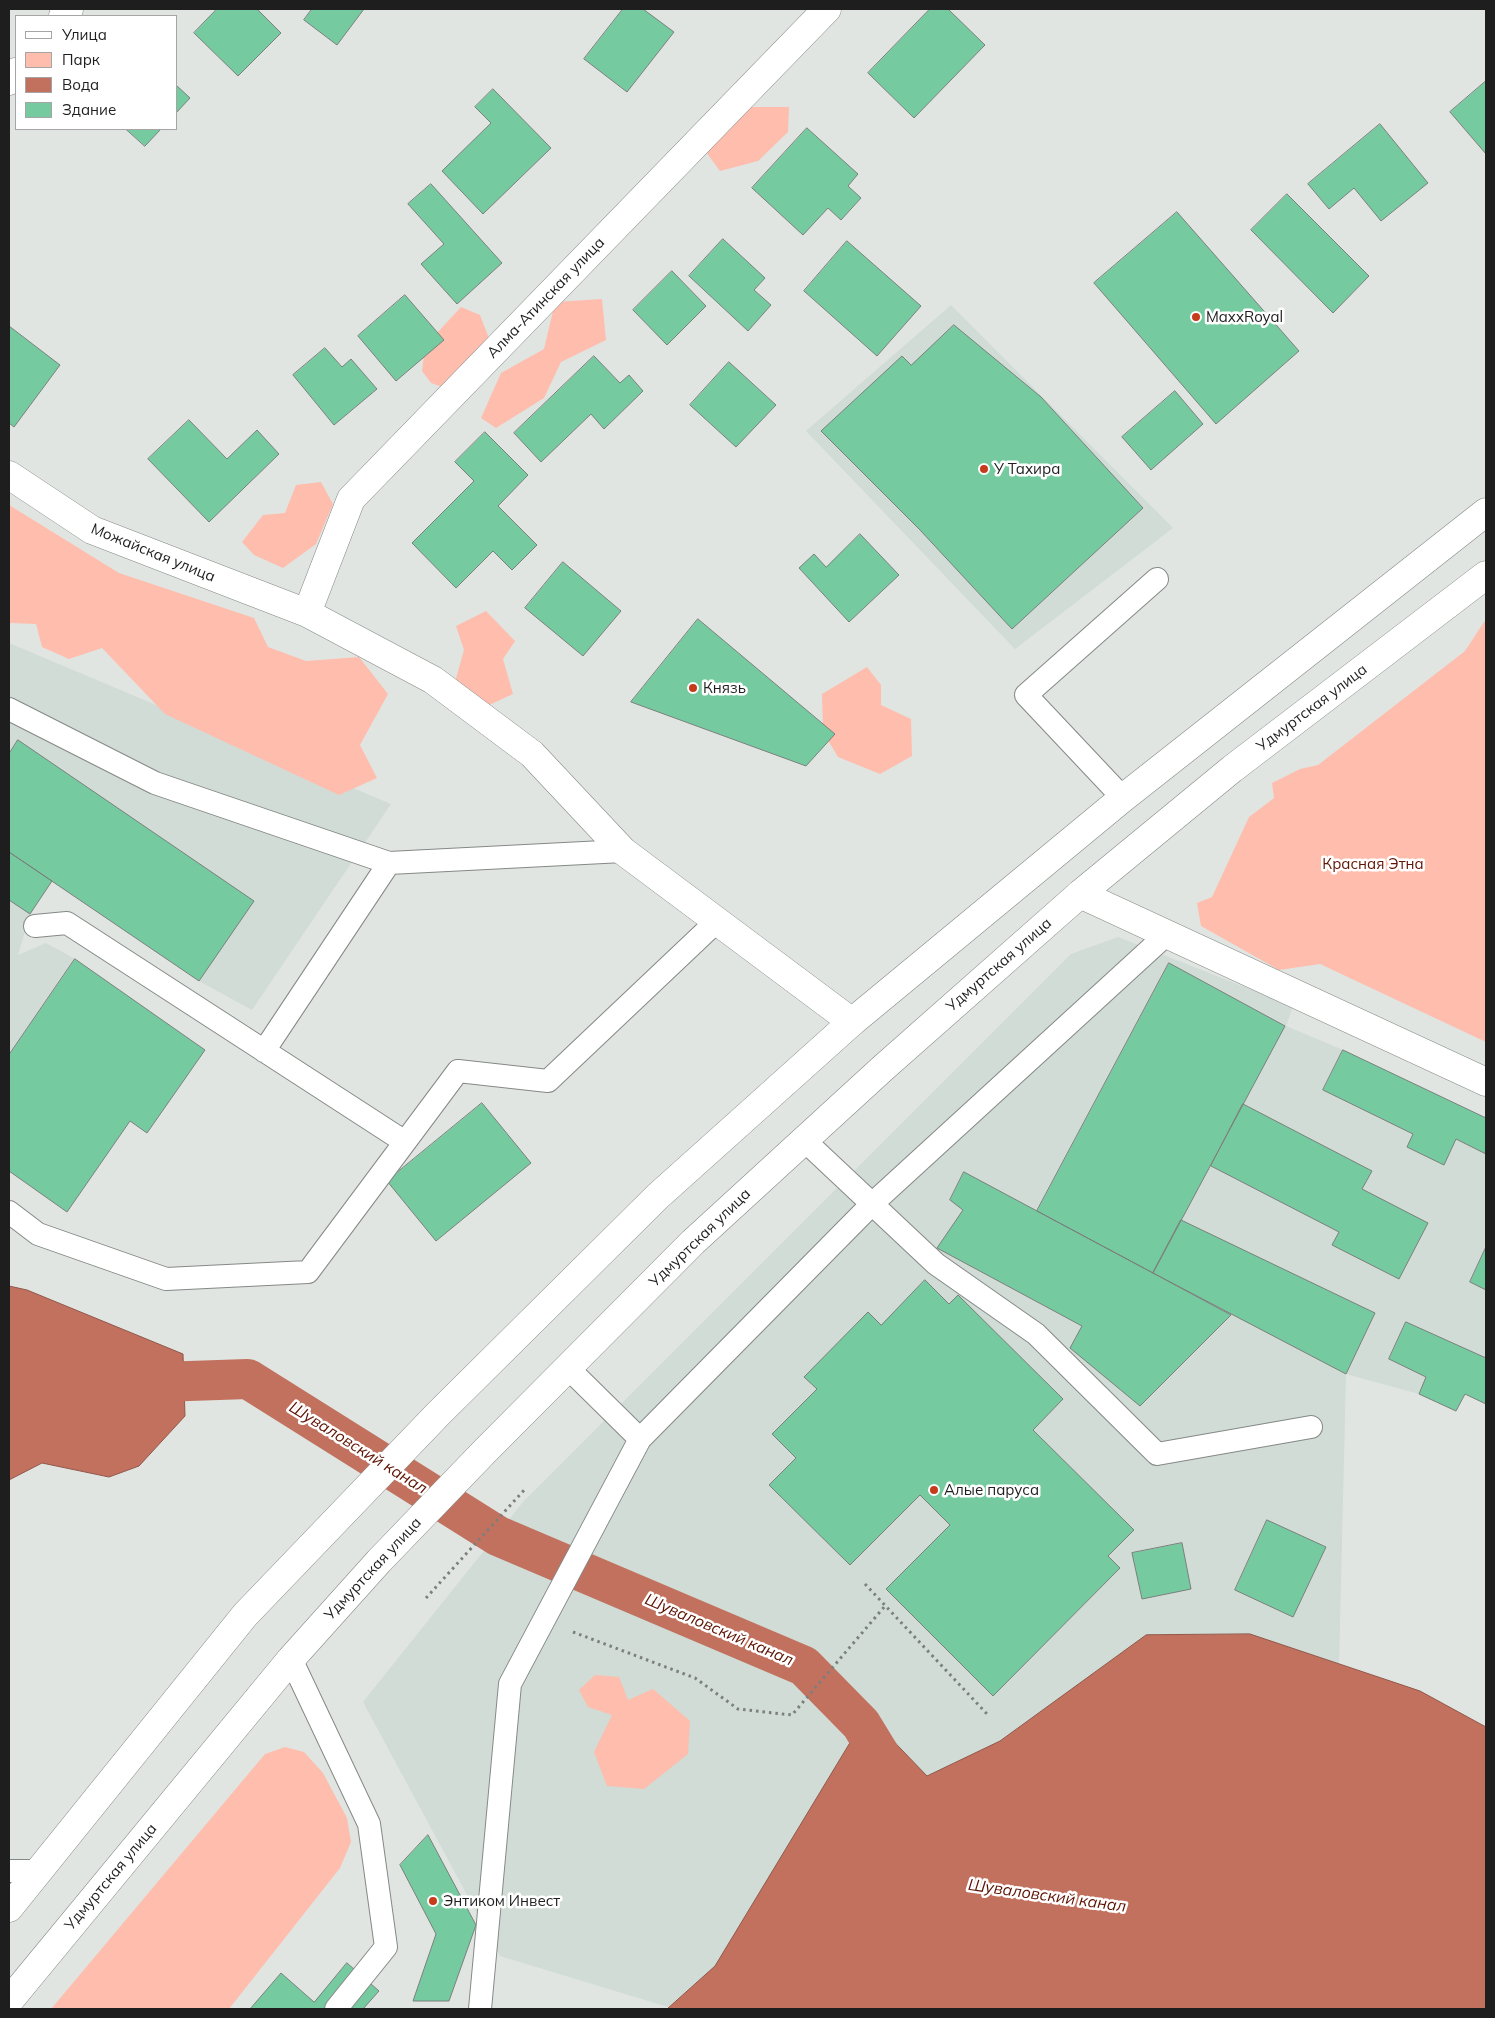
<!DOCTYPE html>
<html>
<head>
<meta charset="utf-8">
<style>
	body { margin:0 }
	#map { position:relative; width:1495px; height:2018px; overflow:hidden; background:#e0e5e2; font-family:Mulish,sans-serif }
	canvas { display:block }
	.frame { position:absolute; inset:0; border:10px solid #1d1e1d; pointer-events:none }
	.legend { position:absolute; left:15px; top:15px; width:162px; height:115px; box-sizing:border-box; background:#fff; border:1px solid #a5a5a5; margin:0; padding:6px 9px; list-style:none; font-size:15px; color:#1d1e1d }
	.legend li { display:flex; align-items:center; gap:10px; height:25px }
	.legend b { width:25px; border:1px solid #a5a5a5 }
</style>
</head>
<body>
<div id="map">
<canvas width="1495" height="2018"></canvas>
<div class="frame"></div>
<ul class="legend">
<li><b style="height:6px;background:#fff"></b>Улица</li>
<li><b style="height:14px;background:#ffbdad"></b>Парк</li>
<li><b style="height:14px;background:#c1715e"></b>Вода</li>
<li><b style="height:14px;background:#75cb9f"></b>Здание</li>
</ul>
</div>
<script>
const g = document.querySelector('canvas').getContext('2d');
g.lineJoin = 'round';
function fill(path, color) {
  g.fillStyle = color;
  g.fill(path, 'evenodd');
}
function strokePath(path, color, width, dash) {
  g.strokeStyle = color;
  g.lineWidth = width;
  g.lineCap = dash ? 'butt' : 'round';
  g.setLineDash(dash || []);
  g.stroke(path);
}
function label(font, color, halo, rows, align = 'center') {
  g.font = font + ' Mulish,sans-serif';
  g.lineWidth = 5;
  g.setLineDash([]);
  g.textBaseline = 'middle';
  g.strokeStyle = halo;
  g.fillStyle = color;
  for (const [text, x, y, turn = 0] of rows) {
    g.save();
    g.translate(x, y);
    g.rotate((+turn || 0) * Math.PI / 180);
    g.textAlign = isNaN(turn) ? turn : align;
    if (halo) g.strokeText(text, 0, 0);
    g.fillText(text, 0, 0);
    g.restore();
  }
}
const built = new Path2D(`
	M951,305L1173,528L1015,649L806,431Z
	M9,643L391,804L252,1010L199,981L52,881L30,914L18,955L46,943L75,959L9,1055Z
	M1118,937L1293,1006L1286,1026L1343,1050L1486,1118V1404L1465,1394L1456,1411L1419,1394L1346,1374L1339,1664L1250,1634L1146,1635L1000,1741L927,1776L876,1723L854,1736L715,1966L668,2007L500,1956L363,1702L523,1502L1071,954Z`);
const green = new Path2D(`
	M745,107H789L788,132L758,161L720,171L703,148Z
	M602,299L606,340L561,362L544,398L496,428L481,418L501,373L544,349L555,302Z
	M461,307L480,315L490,341L448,389L431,383L422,371L425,346Z
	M321,482L333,504L316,544L283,568L254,555L242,542L263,515L285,513L296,485Z
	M9,505L119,573L254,618L268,647L306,661L359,657L388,694L360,745L377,778L339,795L165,714L102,648L69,659L42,647L36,624L10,623L9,621Z
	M486,611L515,641L503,659L513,694L487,706L455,682L464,650L456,626Z
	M1486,619V1042L1320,964L1279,970L1201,926L1197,903L1212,897L1249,817L1274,798L1272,783L1300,769L1318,765L1465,651Z
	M867,667L881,685V705L911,719L912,756L880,774L838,757L823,732L822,694Z
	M595,1675L619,1677L628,1700L653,1689L690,1721L688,1754L644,1789L607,1786L594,1752L612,1715L588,1707L579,1690Z
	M285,1747L304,1752L323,1773L347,1818L351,1842L340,1868L229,2009H51L265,1754Z`);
const water = new Path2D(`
	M9,1286L27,1290L183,1354L185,1416L139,1466L109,1477L42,1463L9,1480Z
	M1250,1634L1420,1691L1486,1727V2009H667L715,1966L854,1736L876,1723L927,1776L1000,1741L1146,1635Z`);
const canal = new Path2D(`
	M130,1383L248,1379L498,1536L804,1666L861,1724L894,1778`);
const building = new Path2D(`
	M217,9H257L281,33L238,76L194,33Z
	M312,9H364L337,45L304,20Z
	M623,9H643L674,32L627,92L584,59Z
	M930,9H948L985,45L914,118L868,73Z
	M1486,81V154L1450,112Z
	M176,85L190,98L176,113Z
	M493,89L551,148L483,214L442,171L491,123L475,107Z
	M1380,124L1428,183L1381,221L1354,188L1329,209L1308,184Z
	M807,128L858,174L848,186L861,198L841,220L828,208L803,235L752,188Z
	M126,129H161L145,146Z
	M431,184L502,263L457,304L421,264L444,244L408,204Z
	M1287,194L1369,276L1333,313L1251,230Z
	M1177,212L1299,351L1216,424L1094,283Z
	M723,239L765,278L754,290L771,305L748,331L689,276Z
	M847,241L921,306L877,356L804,291Z
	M672,271L706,306L667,345L633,310Z
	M405,295L444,340L396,381L358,336Z
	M954,325L1041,397L1143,508L1012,629L920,530L821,431L902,356L911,365Z
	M9,326L60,365L14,427L9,423Z
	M325,348L342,367L351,359L377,389L334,425L293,375Z
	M594,356L620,383L629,375L643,391L604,429L591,414L541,462L514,433Z
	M729,362L776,405L736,447L690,405Z
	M1175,391L1203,424L1151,470L1122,437Z
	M189,420L227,459L257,430L279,454L209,522L148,459Z
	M485,432L528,475L498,506L537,545L512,570L493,551L456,588L412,543L474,481L455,462Z
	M860,534L899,575L849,622L799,568L814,554L826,567Z
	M563,562L621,611L583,656L525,608Z
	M698,619L835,734L806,766L631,702Z
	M18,740L254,901L199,981L9,852V754Z
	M9,852L52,881L30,914L9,900Z
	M75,959L205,1050L147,1133L130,1121L67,1212L9,1171V1055Z
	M1169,963L1285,1026L1153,1273L1037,1211Z
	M1343,1050L1486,1118V1154L1456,1139L1444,1165L1407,1147L1413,1134L1323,1090Z
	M482,1103L531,1163L436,1241L387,1181Z
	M1243,1104L1372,1171L1362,1189L1428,1223L1399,1279L1332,1245L1339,1232L1211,1166Z
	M964,1172L1153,1273L1231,1315L1140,1406L1070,1348L1082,1326L937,1248L963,1210L950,1200Z
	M1181,1220L1375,1313L1346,1374L1153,1273Z
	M1486,1247V1290L1470,1282Z
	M925,1280L949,1304L958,1295L1063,1399L1033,1430L1134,1530L1108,1556L1120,1568L993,1696L886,1589L950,1525L920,1495L850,1565L769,1485L796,1458L772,1434L817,1389L804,1377L868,1312L881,1325Z
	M1406,1322L1486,1358V1404L1465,1394L1456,1411L1419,1394L1426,1377L1389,1359Z
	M1267,1520L1326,1547L1293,1617L1235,1590Z
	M1182,1543L1191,1589L1142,1599L1132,1553Z
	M428,1835L476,1925L449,2001H413L436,1934L400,1865Z
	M347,1963L379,1991L363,2009H250L281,1973L314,2002Z`);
const path = new Path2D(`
	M865,1584L987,1714
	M426,1598L526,1488
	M573,1632L695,1678L738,1709L792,1715L885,1606`);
const lane = new Path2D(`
	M9,709L155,783L389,863L623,851
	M1123,798L1026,695L1157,579
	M35,926L67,923L405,1142
	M264,1051L389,863
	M804,1140L936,1264L1036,1334L1157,1454L1311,1427
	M9,1212L38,1234L166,1279L308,1272L458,1071L548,1081L717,921
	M568,1368L640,1439L872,1204L1167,934
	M291,1659L369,1824L386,1947L336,2009
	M9,1871H38
	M480,2009L510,1684L640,1439`);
const street = new Path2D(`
	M63,16L69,9
	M9,81L16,72
	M9,475L92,530L307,613L433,680L532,754L623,851L852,1022
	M307,613L351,499L827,9
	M1080,894L1486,1082`);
const primary = new Path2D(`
	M9,1908L245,1615L438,1414L658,1196L852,1022L1123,798L1486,512
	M9,2001L291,1659L379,1561L485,1451L693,1242L883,1068L1080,894L1232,769L1486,575`);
const markers = [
	[1196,317,5,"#c53b1b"],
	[984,469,5,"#c53b1b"],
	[693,688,5,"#c53b1b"],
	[934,1490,5,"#c53b1b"],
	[433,1901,5,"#c53b1b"]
];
const streetNames = [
	["Алма-Атинская улица",546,298,-46],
	["Можайская улица",153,553,22],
	["Удмуртская улица",1312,708,-37],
	["Удмуртская улица",999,965,-41],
	["Удмуртская улица",700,1238,-44],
	["Удмуртская улица",373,1569,-47],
	["Удмуртская улица",111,1877,-50]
];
const poiNames = [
	["MaxxRoyal",1206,317],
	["У Тахира",994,469],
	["Князь",703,688],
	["Алые паруса",944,1490],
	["Энтиком Инвест",443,1901]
];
const parkNames = [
	["Красная Этна",1373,864]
];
const waterNames = [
	["Шуваловский канал",358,1448,32],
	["Шуваловский канал",719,1630,23],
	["Шуваловский канал",1047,1896,8]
];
fill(built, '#d0dcd5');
fill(green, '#ffbdad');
fill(water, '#c1715e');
strokePath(water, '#90584a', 1);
strokePath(canal, '#c1715e', 40);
fill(building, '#75cb9f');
strokePath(building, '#7b807d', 1);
strokePath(lane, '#858986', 24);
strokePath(street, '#858986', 29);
strokePath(primary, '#858986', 29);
strokePath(path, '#7c7f7d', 3, [2.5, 4]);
strokePath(lane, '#fff', 22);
strokePath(street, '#fff', 28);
strokePath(primary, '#fff', 28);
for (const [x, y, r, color] of markers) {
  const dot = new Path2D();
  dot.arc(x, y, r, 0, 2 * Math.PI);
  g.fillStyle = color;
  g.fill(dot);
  strokePath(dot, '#fff', 2);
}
label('15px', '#1d1e1d', '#fff', streetNames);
label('15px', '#1d1e1d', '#fff', poiNames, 'left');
label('15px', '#5f1504', '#fff', parkNames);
label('italic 16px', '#5d1303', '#fff', waterNames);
</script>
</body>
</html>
